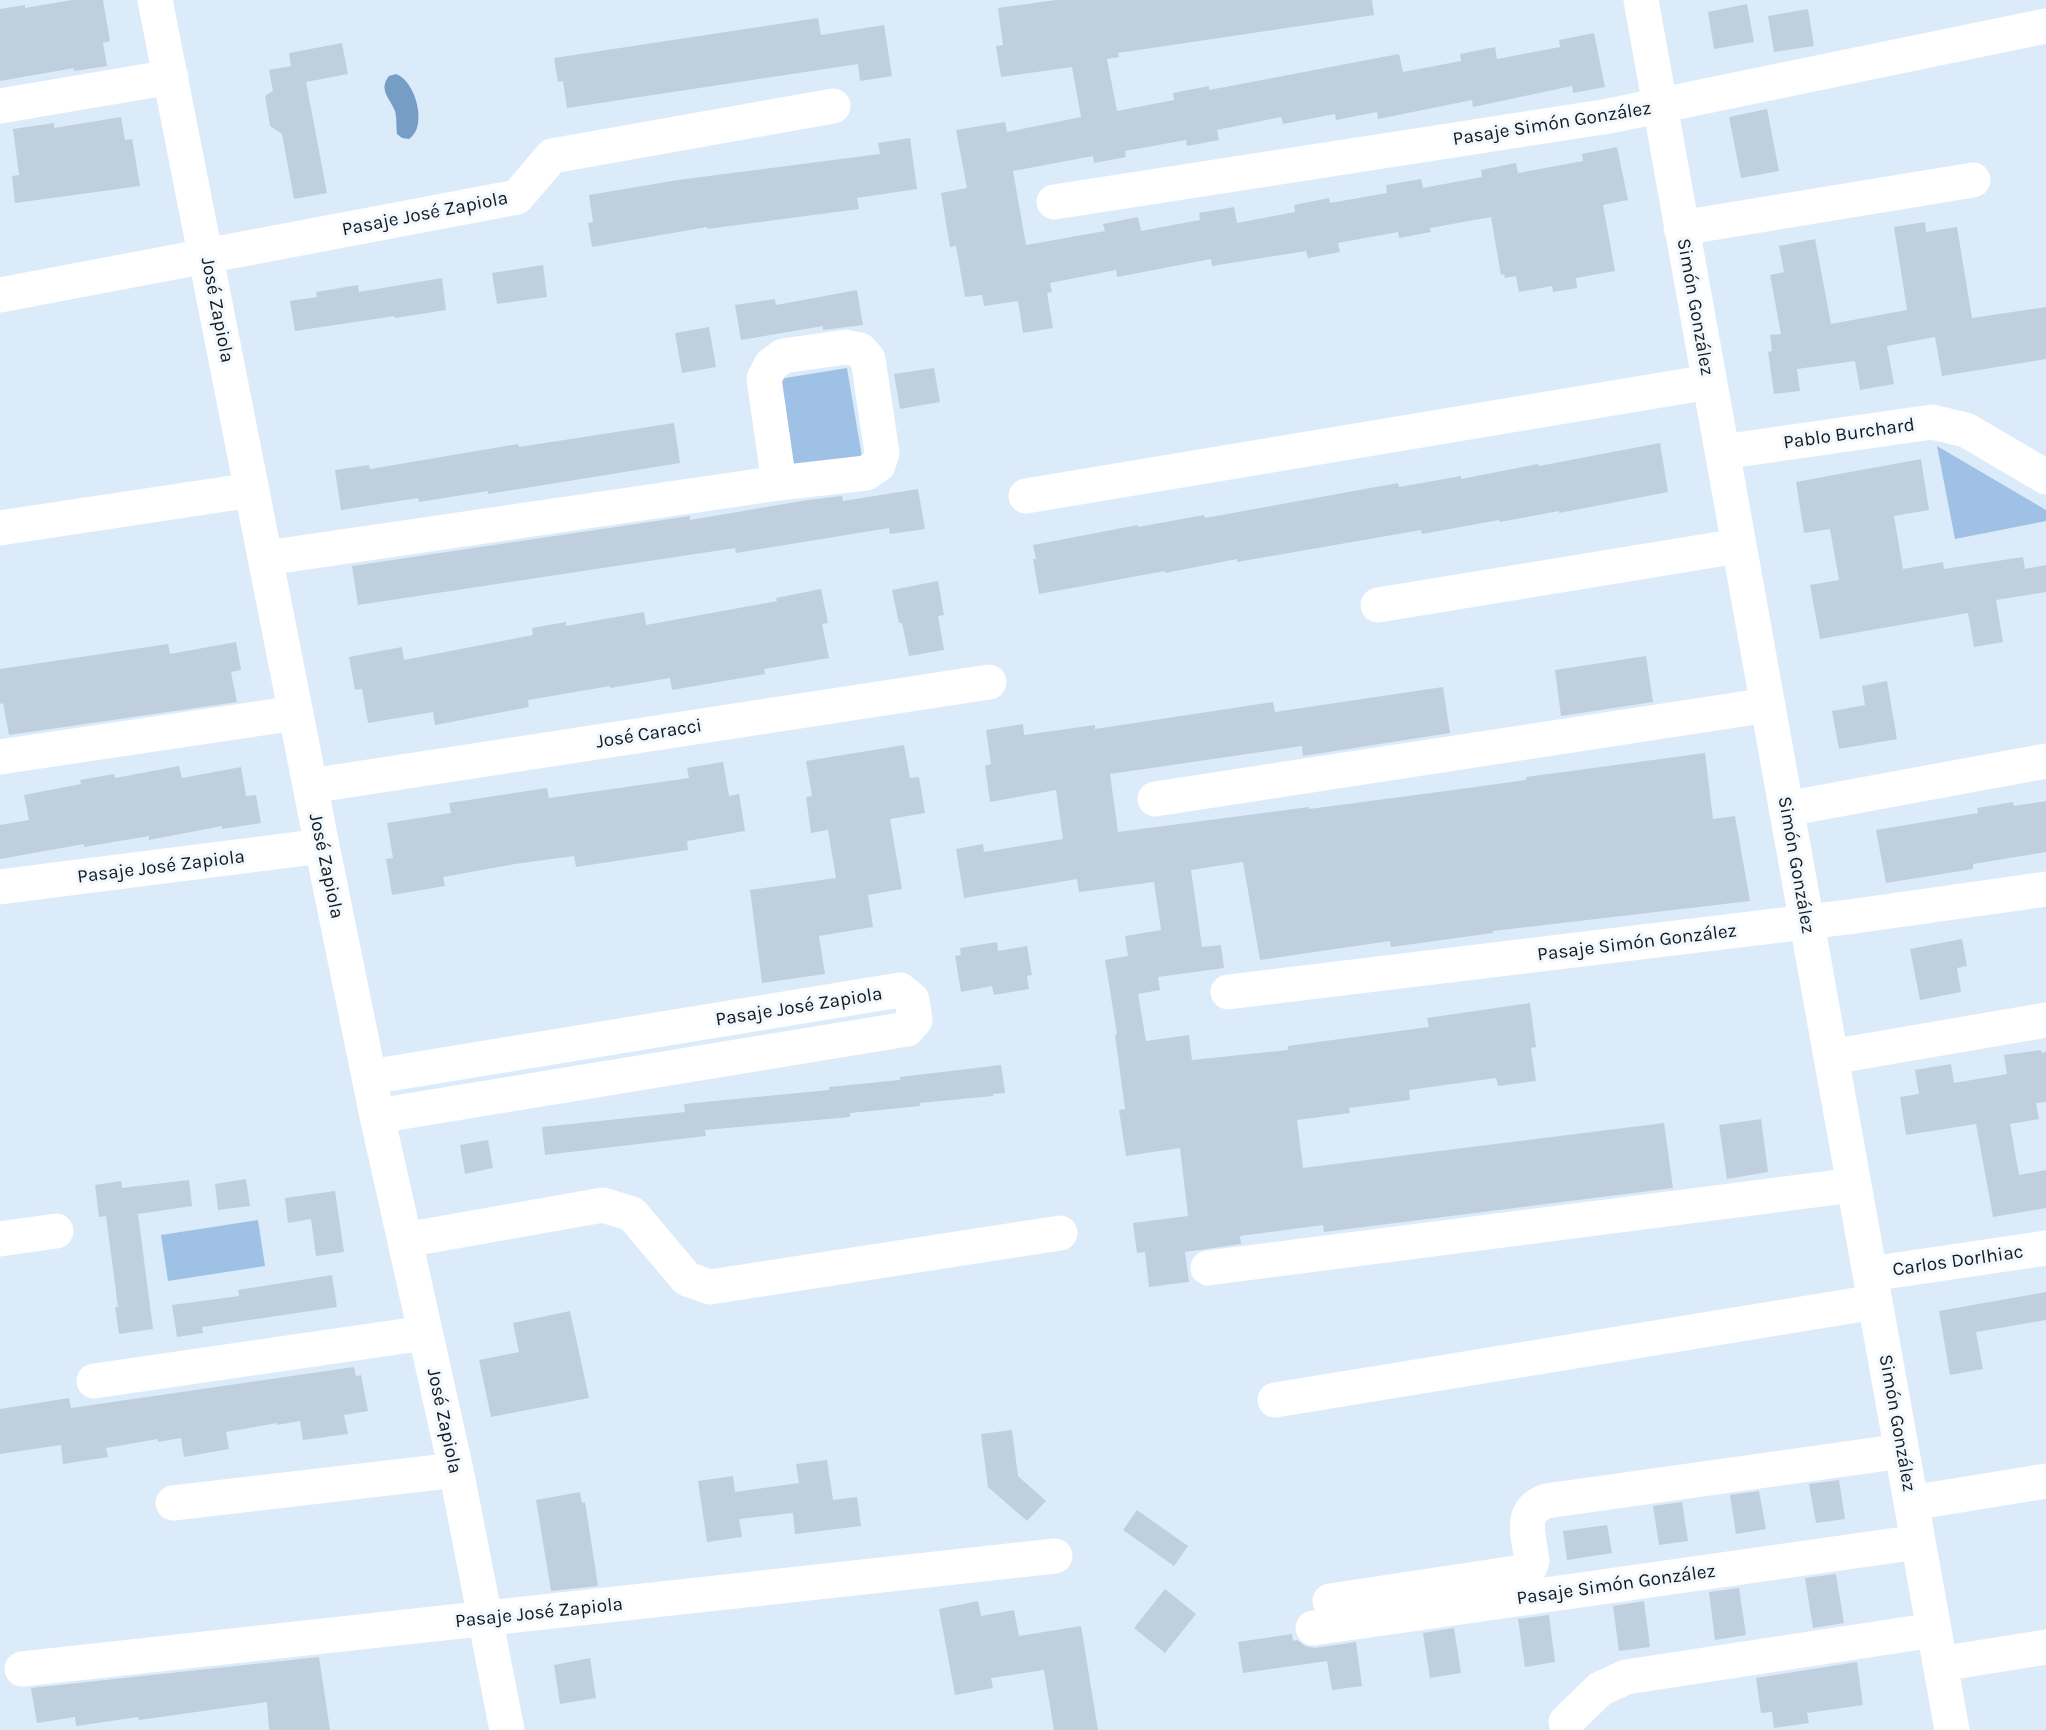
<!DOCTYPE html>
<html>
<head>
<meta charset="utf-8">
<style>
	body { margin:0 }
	canvas { display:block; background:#dbebfa }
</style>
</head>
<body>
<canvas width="2046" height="1730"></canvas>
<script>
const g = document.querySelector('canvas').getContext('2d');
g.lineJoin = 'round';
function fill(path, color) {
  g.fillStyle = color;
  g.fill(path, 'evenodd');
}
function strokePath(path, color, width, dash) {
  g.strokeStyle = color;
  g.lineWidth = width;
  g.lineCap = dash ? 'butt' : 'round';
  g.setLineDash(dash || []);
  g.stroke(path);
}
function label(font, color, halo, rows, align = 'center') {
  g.font = font + ' Karla,sans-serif';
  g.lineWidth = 6;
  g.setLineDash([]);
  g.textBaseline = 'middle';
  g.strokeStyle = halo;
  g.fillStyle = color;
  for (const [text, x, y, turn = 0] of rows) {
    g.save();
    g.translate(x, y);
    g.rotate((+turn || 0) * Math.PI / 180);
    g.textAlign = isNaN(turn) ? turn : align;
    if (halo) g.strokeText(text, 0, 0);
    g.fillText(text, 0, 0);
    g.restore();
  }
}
const green = new Path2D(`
	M847,368L862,457L794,468L779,379Z
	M1937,446L2046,510V521L1955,539Z
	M258,1220L265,1266L168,1281L161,1235Z`);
const water = new Path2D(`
	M396,74C416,81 428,127 409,139L402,138L397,134C396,127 397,119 395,111C390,98 378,90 389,76Z`);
const building = new Path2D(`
	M72,0H103L110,41L103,43L107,66L74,71V68L0,81V9L25,5V8Z
	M1056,0H1372L1374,15L1118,53L1119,57L1107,59L1117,111L1174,100L1173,93L1209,86V90L1399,54L1403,72L1461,61L1460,54L1495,47L1497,59L1560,47L1559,40L1594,33L1605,87L1573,93L1572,86L1473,107L1472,100L1378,119L1377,112L1336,120L1335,114L1283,124L1281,117L1217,130L1219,140L1187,146L1186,140L1125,151L1126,157L1094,163L1093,156L1013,171L1026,245L1105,231L1103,224L1138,217L1141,231L1200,220L1199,213L1234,207L1237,223L1295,212L1294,205L1329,198L1330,203L1387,193L1386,185L1421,179L1423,188L1482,177L1481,170L1516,163L1518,173L1583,161L1582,154L1617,147L1628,200L1603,205L1615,271L1576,278L1577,288L1553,292L1552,286L1519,292L1516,276L1505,278L1504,274L1501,275L1491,217L1430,228L1431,232L1399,238L1398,232L1338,243L1340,252L1308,258L1306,251L1212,266L1211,259L1117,277L1116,270L1050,283L1052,292L1047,293L1053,328L1023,333L1018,301L984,306L982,295L965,297L956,246L950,247L941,193L967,188L956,130L1005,122L1007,132L1081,117L1072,67L1001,77L996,46L1003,45L998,8Z
	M1747,4L1754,42L1714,49L1708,12Z
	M1808,9L1814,46L1774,52L1768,16Z
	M818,18L821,35L884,25L892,76L860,81L858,64L567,108L563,81L558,82L554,58Z
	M342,43L348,74L306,82L327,193L294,199L282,134L270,126L265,96L273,91L269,70L291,66L289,53Z
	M1767,109L1779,171L1741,178L1729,117Z
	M121,117L125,140L132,139L140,186L15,203L12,176L19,175L13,129L54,123V128Z
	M910,138L917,189L857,198L859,209L707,229V227L592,247L588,223L593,222L589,195L678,180L880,154L878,143Z
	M1925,222L1926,232L1957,227L1972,318L2046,307V359L1942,376L1935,337L1887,346L1894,384L1860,390L1855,361L1797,369L1800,391L1774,394L1768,352L1772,351L1770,335L1781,334L1770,275L1784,272L1779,246L1815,239L1831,324L1907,310L1894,227Z
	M543,265L547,297L497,304L492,273Z
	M442,278L446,310L395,318V316L295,331L290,301L317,297L316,292L358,285L359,292Z
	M857,290L863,325L823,330V326L741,340L735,305L775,299L776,305Z
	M709,327L716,367L682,373L675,333Z
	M934,368L940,402L900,409L894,374Z
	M674,423L680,463L488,494V491L419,502L418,498L341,510L335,470L369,465L370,469L518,444L519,447Z
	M1660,443L1668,492L1559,513V511L1500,522L1499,520L1422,534L1421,530L1237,562V559L1165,573V571L1039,594L1033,559H1036L1033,545L1138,525V527L1204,515L1205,518L1398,483L1399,487L1461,476V479L1538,464L1539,466Z
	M1921,459L1929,510L1894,516L1903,569L1943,562L1944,569L2023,557L2025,569L2046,565V592L1996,600L2003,642L1974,647L1968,613L1820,639L1810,585L1839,580L1830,529L1804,533L1796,482Z
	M918,489L925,529L890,534L889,528L736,553L735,548L358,605L352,566L690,516V520L808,500L842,496L843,501Z
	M938,581L944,615L938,616L944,650L909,656L902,623H899L892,590Z
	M821,589L828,623L822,624L829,658L764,669L765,674L672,690L670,678L610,688V686L528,700L529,707L435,725L433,712L368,723L362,689L355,690L349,657L402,647L404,660L533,635L532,628L566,622V626L644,612L646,625L777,601L776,598Z
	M236,642L241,670L231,672L237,702L9,735L3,703L0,704V669L168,644L170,654Z
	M1646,656L1653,702L1561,716L1555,670Z
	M1887,681L1897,739L1839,749L1832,711L1865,705L1862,686Z
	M1443,687L1450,733L1303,756L1302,746L1110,774L1118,832L1309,807V809L1431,793L1526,780V777L1705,753L1713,819L1735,816L1750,901L1493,931V933L1391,947L1390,941L1260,960L1243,862L1191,870L1202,947L1221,945L1224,968L1158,977L1160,990L1138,994L1146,1041L1189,1035L1192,1060L1288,1050V1046L1429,1027L1427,1018L1530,1003L1536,1047L1531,1048L1536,1081L1498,1086L1496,1078L1409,1090L1410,1100L1349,1108L1350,1113L1297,1120L1303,1168L1664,1123L1673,1188L1324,1232L1323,1225L1240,1236L1241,1244L1185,1252L1189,1282L1149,1287L1145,1252L1137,1253L1133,1223L1188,1216L1180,1148L1126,1156L1119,1110L1125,1109L1115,1035L1117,1034L1105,960L1128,956L1125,936L1161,930L1154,882L1079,892L1077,879L964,898L956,849L983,844L984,852L1063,839L1056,790L990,802L985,766L991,764L986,730L1023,724L1024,735L1095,725V729L1273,702L1275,712Z
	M904,745L910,778L919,777L925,813L890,819L902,889L868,895L873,927L819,936L825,974L762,983L750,890L836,878L828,830L811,833L806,797L812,796L806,761Z
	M723,762L729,796L739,794L745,831L687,841L688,850L576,867L574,856L515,864L443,877L445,886L392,895L386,859L393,858L387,823L451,813L449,803L547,788L549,798L689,778L687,768Z
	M179,766L182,778L241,767L246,796L256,795L261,823L222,829V826L149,840V836L84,847V844L0,859V825L29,820L24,795L81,784L80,780L114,774L115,778Z
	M2046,801V852L1973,864V869L1886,883L1876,830L1978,813L1977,808L2013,802L2014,806Z
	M1962,939L1967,966L1957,968L1961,992L1920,1000L1910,949Z
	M997,942L998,951L1027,946L1032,975L1027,976L1029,989L994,995L992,986L961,992L955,956L961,955L960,948Z
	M2041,1050L2042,1053L2046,1052V1102L2036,1103L2039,1119L2010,1124L2019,1175L2046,1170V1208L1993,1217L1976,1124L1906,1135L1900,1097L1919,1094L1915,1070L1951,1064L1954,1083L2007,1074L2004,1055Z
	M1001,1065L1005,1093L993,1094V1096L920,1103V1106L850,1113V1117L705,1130L706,1136L545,1155L542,1127L685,1112L684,1104L829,1090V1087L900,1080V1077Z
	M1761,1119L1768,1172L1727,1179L1719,1125Z
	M488,1140L493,1168L465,1174L460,1145Z
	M246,1179L250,1206L218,1210L215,1184Z
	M189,1180L192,1206L138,1214L153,1329L119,1334L115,1307H118L106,1216L99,1217L95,1185L121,1181L122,1188Z
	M335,1191L344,1252L316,1256L311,1219L288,1223L285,1198Z
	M332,1275L337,1307L202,1327L203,1333L177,1337L172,1305L239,1296L238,1290Z
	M2046,1292V1320L1976,1332L1983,1369L1950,1375L1939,1311Z
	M570,1311L589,1398L491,1417L479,1360L519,1352L513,1323Z
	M354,1367L356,1376L361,1375L368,1411L344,1415L348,1434L303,1440L300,1421L277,1425V1423L226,1432L229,1449L184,1457L181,1438L158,1442V1439L106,1448L108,1457L63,1464L61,1445L0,1454V1409L69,1398L71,1408Z
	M1012,1430L1018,1476L1046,1501L1027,1521L988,1487L981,1434Z
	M827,1460L833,1500L857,1497L861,1526L795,1534L793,1513L739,1519L742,1537L707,1542L698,1481L733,1476L735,1492L799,1483L796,1464Z
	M1839,1480L1845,1519L1816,1523L1809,1484Z
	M1759,1491L1766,1529L1736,1534L1730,1495Z
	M580,1492L582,1503L585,1502L598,1586L551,1591L536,1500Z
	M1682,1502L1688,1541L1659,1545L1653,1506Z
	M1137,1510L1188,1546L1174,1566L1123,1530Z
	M1607,1525L1612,1553L1567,1560L1563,1531Z
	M1836,1574L1844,1623L1813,1628L1805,1578Z
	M1739,1588L1746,1635L1715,1640L1709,1592Z
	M1165,1589L1196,1614L1165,1653L1134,1628Z
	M978,1601L981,1616L1014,1610L1019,1636L1081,1626L1098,1730H1054L1044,1670L991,1678L993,1688L955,1695L939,1609Z
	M1644,1601L1650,1647L1619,1651L1613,1606Z
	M1549,1615L1555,1662L1525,1667L1518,1619Z
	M1454,1628L1461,1673L1430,1678L1423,1633Z
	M1292,1634L1293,1641L1297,1640L1305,1646L1315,1648L1356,1642L1362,1686L1332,1690L1327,1661L1243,1673L1238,1642Z
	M319,1657L330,1730H269L267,1702L139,1720L138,1717L76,1726L75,1717L37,1723L31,1688Z
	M590,1658L596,1698L560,1704L554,1665Z
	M1857,1662L1863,1705L1807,1713L1809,1723L1774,1728L1772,1712L1761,1713L1756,1678Z`);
const minor = new Path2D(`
	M155,0L322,846L377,1116L456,1470L507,1730
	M1641,0L1952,1730
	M0,106L171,77
	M1054,202L1609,116L2046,26
	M1681,228L1973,180
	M0,295L517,197L552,156L833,106
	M1722,452L1932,422L1966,430L2046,477
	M1026,496L1709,382
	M0,528L252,490
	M266,558L779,483L866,473L878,465L882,453L868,359L860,350L846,347L783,356L771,365L764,379L779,483
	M1378,605L1738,546
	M0,757L296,713
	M310,786L989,682
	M1155,799L1768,705
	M1786,809L2046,761
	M0,887L322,846
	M1228,992L1848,917L2046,889
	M1831,1057L2046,1020
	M370,1077L900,990L912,1000L915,1020L907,1029L377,1116
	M0,1239L56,1231
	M405,1240L603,1205L632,1214L687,1279L710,1287L1060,1233
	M1208,1268L1854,1185
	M1870,1274L2046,1248
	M94,1381L425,1333
	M1275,1400L1875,1302
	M173,1503L456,1470
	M1911,1503L2046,1481
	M1330,1601L1522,1572L1530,1567L1532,1561C1529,1535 1518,1512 1546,1501L1902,1451
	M1313,1628L1918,1542
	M1940,1664L2046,1647
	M22,1669L1055,1556
	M1566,1722L1600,1689L1626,1677L1934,1630`);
const streetNames = [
	["Pasaje Simón González",1552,124,-9],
	["Pasaje José Zapiola",425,214,-11],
	["Simón González",1695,307,80],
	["José Zapiola",217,310,79],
	["Pablo Burchard",1849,434,-8],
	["José Caracci",649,734,-9],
	["Simón González",1796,865,80],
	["José Zapiola",326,866,78],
	["Pasaje José Zapiola",161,867,-7],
	["Pasaje Simón González",1637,943,-7],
	["Pasaje José Zapiola",799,1007,-9],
	["Carlos Dorlhiac",1958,1261,-8],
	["José Zapiola",444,1421,78],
	["Simón González",1897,1423,80],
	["Pasaje Simón González",1616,1585,-8],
	["Pasaje José Zapiola",539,1613,-6]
];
fill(green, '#9ec1e5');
fill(water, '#769ec4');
fill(building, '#c0cfde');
strokePath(minor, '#fff', 35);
label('19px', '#141a1f', '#f0f7fd', streetNames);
</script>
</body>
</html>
